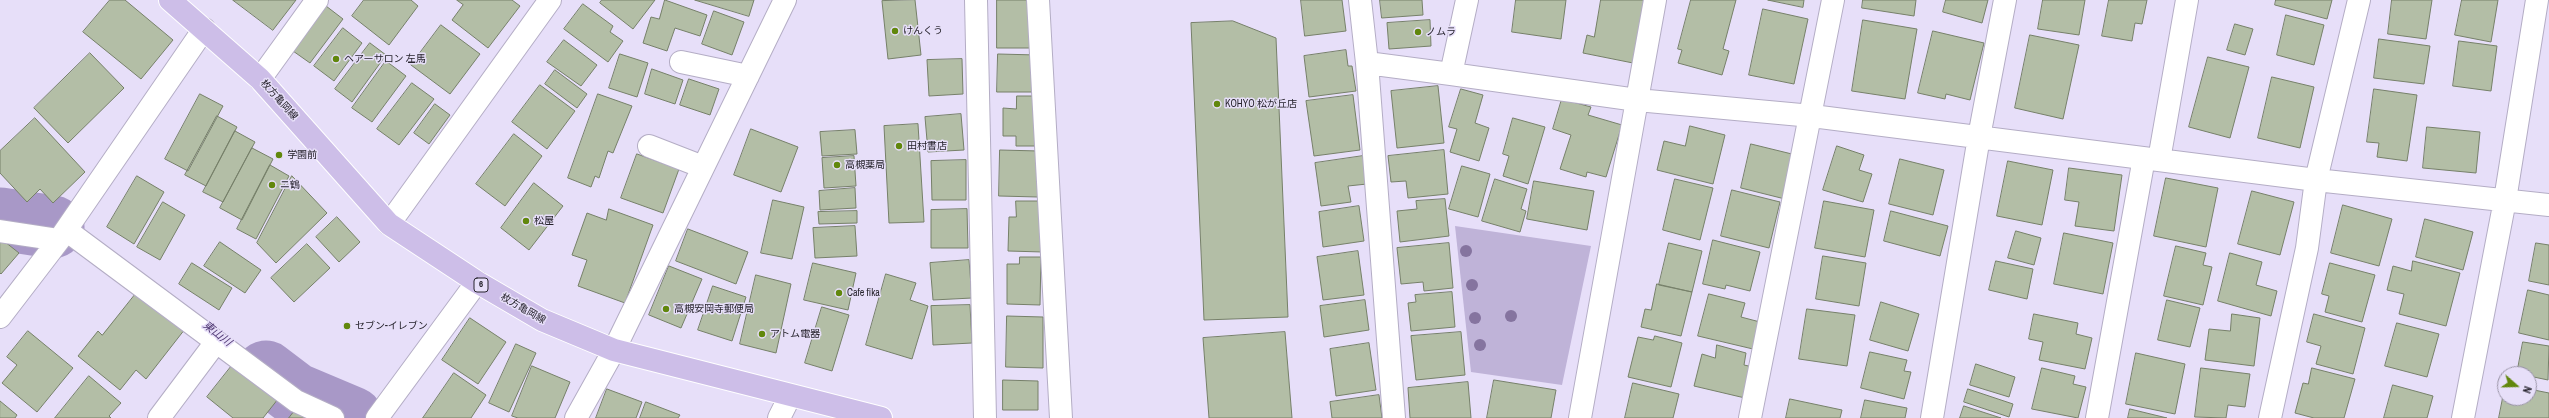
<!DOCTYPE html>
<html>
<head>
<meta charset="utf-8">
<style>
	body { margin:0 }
	#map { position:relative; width:2549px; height:418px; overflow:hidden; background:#e7dff9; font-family:"Archivo Narrow",sans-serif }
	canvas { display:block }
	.north { position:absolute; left:2497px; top:366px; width:40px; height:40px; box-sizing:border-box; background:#e7dff9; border:1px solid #9a94a7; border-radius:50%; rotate:110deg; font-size:11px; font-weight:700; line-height:16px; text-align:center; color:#26232c }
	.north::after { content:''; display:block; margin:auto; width:14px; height:18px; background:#61870c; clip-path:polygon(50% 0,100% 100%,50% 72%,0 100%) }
</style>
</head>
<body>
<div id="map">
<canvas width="2549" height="418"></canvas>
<div class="north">N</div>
</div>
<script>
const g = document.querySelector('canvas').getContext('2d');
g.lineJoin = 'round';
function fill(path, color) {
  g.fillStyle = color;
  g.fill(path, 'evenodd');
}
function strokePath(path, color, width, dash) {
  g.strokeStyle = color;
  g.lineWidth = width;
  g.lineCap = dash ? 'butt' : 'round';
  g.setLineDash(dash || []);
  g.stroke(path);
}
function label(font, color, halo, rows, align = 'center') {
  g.font = font + ' "Archivo Narrow","Noto Sans JP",sans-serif';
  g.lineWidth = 3;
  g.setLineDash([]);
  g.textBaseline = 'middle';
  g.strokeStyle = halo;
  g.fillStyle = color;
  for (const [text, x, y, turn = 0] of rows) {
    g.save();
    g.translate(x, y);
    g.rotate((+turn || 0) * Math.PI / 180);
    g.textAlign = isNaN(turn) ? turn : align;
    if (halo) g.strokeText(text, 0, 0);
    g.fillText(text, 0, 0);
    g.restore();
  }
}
const green = new Path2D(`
	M1455,226L1591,246L1562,385L1471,372Z`);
const river = new Path2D(`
	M0,219L53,227
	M266,372L295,394L352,418`);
const building = new Path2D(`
	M110,0H125L173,40L141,79L83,32Z
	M233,0H296L273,30Z
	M364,0H411L418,6L389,45L352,16Z
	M457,0H512L520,6L488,48L452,20L463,5Z
	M602,0H655L633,29L600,3Z
	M665,0L707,15L700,36L675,28L667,51L643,43L651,17L659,19Z
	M695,0H754L749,16Z
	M915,0L921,55L888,59L882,1Z
	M997,0H1036V48H997Z
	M1301,0H1342L1346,31L1305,36Z
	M1380,0H1422L1423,15L1382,18Z
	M1516,0H1566L1561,39L1512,32Z
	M1601,0H1645L1633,63L1583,53L1587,35L1594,37Z
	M1691,0H1736L1723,49L1729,51L1722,75L1678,63L1682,50L1678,49Z
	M1768,0H1804L1803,7Z
	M1863,0H1916L1914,16L1862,8Z
	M1946,0H1988L1982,23L1943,12Z
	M2043,0H2085L2079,35L2038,29Z
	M2109,0H2147L2142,24L2135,23L2132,41L2102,36Z
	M2276,0H2332L2327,19L2275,5Z
	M2392,0H2432L2426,39L2388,34Z
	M2462,0H2498L2491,42L2455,35Z
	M583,4L613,26L610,32L623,41L608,62L564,29Z
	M326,6L343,19L310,63L293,51Z
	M1763,9L1808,19L1794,84L1749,75Z
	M714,11L744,22L732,55L702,44Z
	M2286,15L2324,25L2314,65L2277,55Z
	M1430,20L1431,46L1389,49L1387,23Z
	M1863,20L1917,29L1905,99L1852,91Z
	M1233,21L1276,38L1288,317L1204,320L1191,23Z
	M2235,24L2253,29L2245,55L2227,50Z
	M441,25L480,54L450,94L411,65Z
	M343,28L362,43L334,81L314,66Z
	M1933,31L1984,43L1970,100L1946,94L1945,99L1918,93Z
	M2030,35L2079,45L2063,119L2015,108Z
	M2379,39L2430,46L2424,84L2374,78Z
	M564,40L597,65L581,86L547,62Z
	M2459,41L2497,46L2491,91L2453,86Z
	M370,43L386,55L352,102L335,89Z
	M1346,50L1348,66H1352L1356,91L1309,97L1304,56Z
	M90,53L124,88L68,143L34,108Z
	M620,54L648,63L637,97L609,88Z
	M998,54L1037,55V92H997Z
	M2208,57L2249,67L2230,138L2189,127Z
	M962,59L963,94L929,96L927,60Z
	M386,61L406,76L372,122L352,108Z
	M652,69L683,80L675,104L645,94Z
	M555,70L587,94L577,108L545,84Z
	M2272,77L2314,87L2300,148L2258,138Z
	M689,79L719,89L710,115L680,105Z
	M412,83L434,99L399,145L377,129Z
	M540,85L575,111L547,149L512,122Z
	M1438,86L1444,143L1397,148L1391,91Z
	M1461,89L1483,95L1475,123L1489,128L1479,161L1450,152L1457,129L1449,127Z
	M2374,89L2417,95L2407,161L2377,157L2379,143L2367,142Z
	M200,94L223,106L188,171L165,159Z
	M598,94L632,106L613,153L608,151L599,178L595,176L591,187L568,178Z
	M1353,95L1360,150L1314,156L1306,101Z
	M1017,96H1036V146H1016V136H1003V108L1016,109Z
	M1562,99L1591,107L1588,115L1622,125L1606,177L1587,172L1586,177L1560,169L1571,135L1553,129Z
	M435,104L450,115L429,144L414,133Z
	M961,114L964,150L928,152L925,117Z
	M217,116L237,127L206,186L185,175Z
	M35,118L85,172L53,203L40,189L27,202L0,173V151Z
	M1513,118L1545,127L1528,184L1503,176L1509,156L1503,154Z
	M918,124L924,222L889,223L884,126Z
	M1690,126L1725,135L1713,184L1657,170L1664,141L1685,146Z
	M2427,127L2480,132L2476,173L2423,168Z
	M751,129L798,147L781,192L734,175Z
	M855,130L857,154L822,156L820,132Z
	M235,131L255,142L223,202L203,192Z
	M514,134L542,156L505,206L476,184Z
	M1751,144L1796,155L1785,199L1741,188Z
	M1837,146L1864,155L1859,170L1872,174L1863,202L1823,190Z
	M252,148L273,159L242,220L220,208Z
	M1000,150L1039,151L1038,197L999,196Z
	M1444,150L1448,194L1408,198L1406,181L1391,182L1388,156Z
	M637,154L679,169L663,213L621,198Z
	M854,156L856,186L824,188L822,158Z
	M1363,156L1367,184L1348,186L1351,202L1321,206L1315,163Z
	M1900,159L1944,170L1933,215L1889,204Z
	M966,160V200H932L931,161Z
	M2008,161L2053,170L2042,225L1997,216Z
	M270,165L289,176L256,239L237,229Z
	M1462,166L1490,174L1478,217L1449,209Z
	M2069,168L2122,175L2114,231L2075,226L2079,202L2065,200Z
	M137,176L164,192L134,244L107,227Z
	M292,176L327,213L276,263L257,243Z
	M2166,178L2218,188L2206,247L2154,236Z
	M1495,179L1527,189L1521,209L1526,211L1520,232L1482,221Z
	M1675,179L1713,188L1700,240L1663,230Z
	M1534,181L1594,191L1587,230L1527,219Z
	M534,183L563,206L529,250L501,228Z
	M855,188L856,208L820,210L819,191Z
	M1732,190L1780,202L1769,248L1721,236Z
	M2252,191L2294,202L2280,255L2238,244Z
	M1445,199L1449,236L1400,242L1397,211L1417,209L1416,201Z
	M773,200L804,207L792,259L761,253Z
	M1016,201H1043V252L1008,251L1009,217H1016Z
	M1824,201L1874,210L1865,257L1815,248Z
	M163,202L185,215L160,260L137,247Z
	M2343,205L2392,219L2379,266L2331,253Z
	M1359,206L1364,241L1323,247L1319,212Z
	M609,209L653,225L625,303L578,286L587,260L572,255L587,213L606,220Z
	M967,209L968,248H931V210Z
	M857,211V223L819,224L818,212Z
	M1891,211L1948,226L1940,256L1884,241Z
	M337,217L360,242L339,262L316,237Z
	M2425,219L2473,232L2463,270L2416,257Z
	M855,226L857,256L815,258L813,228Z
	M688,229L748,252L736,284L676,261Z
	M2016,231L2041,238L2034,265L2008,258Z
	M2064,233L2113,243L2103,294L2054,284Z
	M0,238L19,253L1,274L0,273Z
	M1713,240L1760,252L1750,291L1726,285L1725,289L1703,284Z
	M220,242L261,270L245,293L204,266Z
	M1449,243L1453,288L1424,291L1423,282L1401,284L1397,248Z
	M1669,243L1702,251L1692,292L1659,285Z
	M2536,243L2549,245V285L2529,281Z
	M307,244L330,268L294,302L271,278Z
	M2176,246L2206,253L2203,265L2212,267L2203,305L2164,296Z
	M1358,251L1364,295L1323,300L1317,257Z
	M2230,253L2262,262L2256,285L2277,291L2271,316L2218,301Z
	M1823,256L1866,263L1859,306L1816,299Z
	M1020,257H1041L1040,305L1007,304V264H1019Z
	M969,260L972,298L933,300L930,263Z
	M1996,261L2033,269L2027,299L1989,290Z
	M2413,261L2460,273L2446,326L2399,314L2404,294L2387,290L2393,266L2411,271Z
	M192,263L232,288L219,310L179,284Z
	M813,263L856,273L848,310L804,300Z
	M2330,263L2375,275L2362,322L2325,312L2329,296L2322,294Z
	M669,266L702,279L681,328L649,315Z
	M886,274L916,283L910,300L928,306L912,359L866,345Z
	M756,275L791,284L776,353L740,344Z
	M1657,284L1692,292L1681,336L1641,327L1645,309L1651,310Z
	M713,286L746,297L732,341L698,330Z
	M2528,290L2549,295V340L2519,333Z
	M138,291L185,329L146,379L136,370L120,390L78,356L98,331L102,335Z
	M1452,292L1455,327L1411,331L1408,303L1416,302L1415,295Z
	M1709,294L1745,303L1741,317L1760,322L1753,349L1698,336Z
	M1365,300L1369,330L1324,337L1320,306Z
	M2167,300L2200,308L2190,347L2158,340Z
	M1881,302L1919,314L1908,351L1870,340Z
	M970,305L972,343L933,345L931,306Z
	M822,307L849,315L832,371L805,363Z
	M1807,309L1855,315L1847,366L1799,359Z
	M2034,314L2078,323L2076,334L2092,338L2085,369L2039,360L2043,342L2029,339Z
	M2232,314L2260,318L2254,366L2205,360L2209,329L2230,331Z
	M2314,314L2365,328L2353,374L2316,364L2321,346L2307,342Z
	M1007,316L1043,317V368L1006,367Z
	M470,318L506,342L478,384L442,360Z
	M2397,323L2439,334L2427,377L2385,366Z
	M28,331L73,368L37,412L2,383L17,365L7,357Z
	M1285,332L1292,418H1209L1203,338Z
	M1461,332L1465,375L1416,380L1411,336Z
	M1655,336L1682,343L1671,387L1628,377L1638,337L1653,340Z
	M2523,342L2549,346L2548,380L2529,376V374H2517Z
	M1369,343L1376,390L1336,396L1330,349Z
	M516,344L536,353L509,412L489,403Z
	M1717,345L1746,353L1744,365L1753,367L1745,398L1694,386L1702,354L1715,358Z
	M1870,352L1907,360L1904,371L1911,372L1904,399L1861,388Z
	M2136,353L2185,364L2175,414L2126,404Z
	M234,363L278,399L263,418H233L207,397Z
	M1976,364L2015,377L2009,397L1970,385Z
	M532,366L570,382L555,418H518L512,416Z
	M2042,368L2075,376L2073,384L2086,387L2078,418L2032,409Z
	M2201,368L2250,374L2245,407L2228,405L2226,418L2195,417Z
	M2312,368L2355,379L2344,418H2314L2295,413L2303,383L2308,384Z
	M454,373L486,395L471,418H423Z
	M89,376L121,403L109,416L111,418H55Z
	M1003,380L1038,381V410H1003Z
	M1494,380L1556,390L1551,418H1487Z
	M1468,382L1471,418H1410L1408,388Z
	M1633,383L1679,394L1673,418H1625Z
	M2393,385L2433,396L2427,418H2384Z
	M2505,386V398H2529V389L2549,393V418H2499Z
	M607,389L642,402L636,418H596Z
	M1968,389L2013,404L2009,417L1964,402Z
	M1379,395L1382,418H1332L1330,402Z
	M1790,399L1842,410L1840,418H1786Z
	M1865,400L1907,408L1905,418H1861Z
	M0,401L17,415L15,418H0Z
	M646,402L680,415L678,418H640Z
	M300,404L317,418H289Z
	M1964,406L2001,418H1960Z
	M2130,409L2167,418H2128Z`);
const street = new Path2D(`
	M976,0L985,418
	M1038,0L1061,418
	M1360,0L1367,63L1451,74
	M1467,0L1451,74L1637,100L1580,418
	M1655,0L1637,100L1812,116L2316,180L2549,205
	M681,62L748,76
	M1367,63L1394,418
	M260,79L317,0
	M649,146L703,167
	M2159,160L2187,0
	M389,224L550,0
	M66,230L296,401L333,418
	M0,231L59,240
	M0,317L59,240L204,29
	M159,418L216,342
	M377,418L477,282
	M576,418L614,350L785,0
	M779,418L790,396
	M1750,418L1833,0
	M1932,418L1979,137L2005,0
	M2097,418L2144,158
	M2270,418L2307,248L2316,180L2359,0
	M2463,418L2505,200L2537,0`);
const primary = new Path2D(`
	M170,0L260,79L389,224L477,282L542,320L614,350L881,418`);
const trees = [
	[1466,251],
	[1472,285],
	[1511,316],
	[1475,318],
	[1480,345]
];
const markers = [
	[895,31,4,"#61870c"],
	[1418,32,4,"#61870c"],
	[336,59,4,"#61870c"],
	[1217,104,4,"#61870c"],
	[899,146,4,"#61870c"],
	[279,155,4,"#61870c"],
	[837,165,4,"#61870c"],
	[272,185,4,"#61870c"],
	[526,221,4,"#61870c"],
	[839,293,4,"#61870c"],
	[666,309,4,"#61870c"],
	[347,326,4,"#61870c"],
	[762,334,4,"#61870c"]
];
const shields = [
	[481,285,14]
];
const shieldNames = [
	["6",481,285]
];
const poiNames = [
	["けんくう",903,31],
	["ノムラ",1426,32],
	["ヘアーサロン 左馬",344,59],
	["KOHYO 松が丘店",1225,104],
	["田村書店",907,146],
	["学園前",287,155],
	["高槻薬局",845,165],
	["ニ鶴",280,185],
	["松屋",534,221],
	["Cafe fika",847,293],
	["高槻安岡寺郵便局",674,309],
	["セブン-イレブン",355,326],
	["アトム電器",770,334]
];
const streetNames = [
	["枚方亀岡線",279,100,48],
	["枚方亀岡線",523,309,30]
];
const waterNames = [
	["東山川",217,334,38]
];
fill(green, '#bfb3d8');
strokePath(river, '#a898c7', 63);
fill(building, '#b3bea6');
strokePath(building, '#768069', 1);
strokePath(street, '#b4adc5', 24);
strokePath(primary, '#fff', 24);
strokePath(street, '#fff', 22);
strokePath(primary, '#cdbee8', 22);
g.fillStyle = '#85749f';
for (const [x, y] of trees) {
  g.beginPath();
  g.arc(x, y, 6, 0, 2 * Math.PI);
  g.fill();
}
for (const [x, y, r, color] of markers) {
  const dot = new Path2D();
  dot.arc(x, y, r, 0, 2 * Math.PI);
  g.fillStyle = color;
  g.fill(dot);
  strokePath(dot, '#e7dff9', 1.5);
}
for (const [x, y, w] of shields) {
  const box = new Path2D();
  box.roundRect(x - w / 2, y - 7, w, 14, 3);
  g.fillStyle = '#e7dff9';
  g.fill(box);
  strokePath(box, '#26232c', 1);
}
label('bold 9px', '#26232c', null, shieldNames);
label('10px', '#26232c', '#e7dff9', poiNames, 'left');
label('10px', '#26232c', '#e7dff9', streetNames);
label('italic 11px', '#4e3772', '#e7dff9', waterNames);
</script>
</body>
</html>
